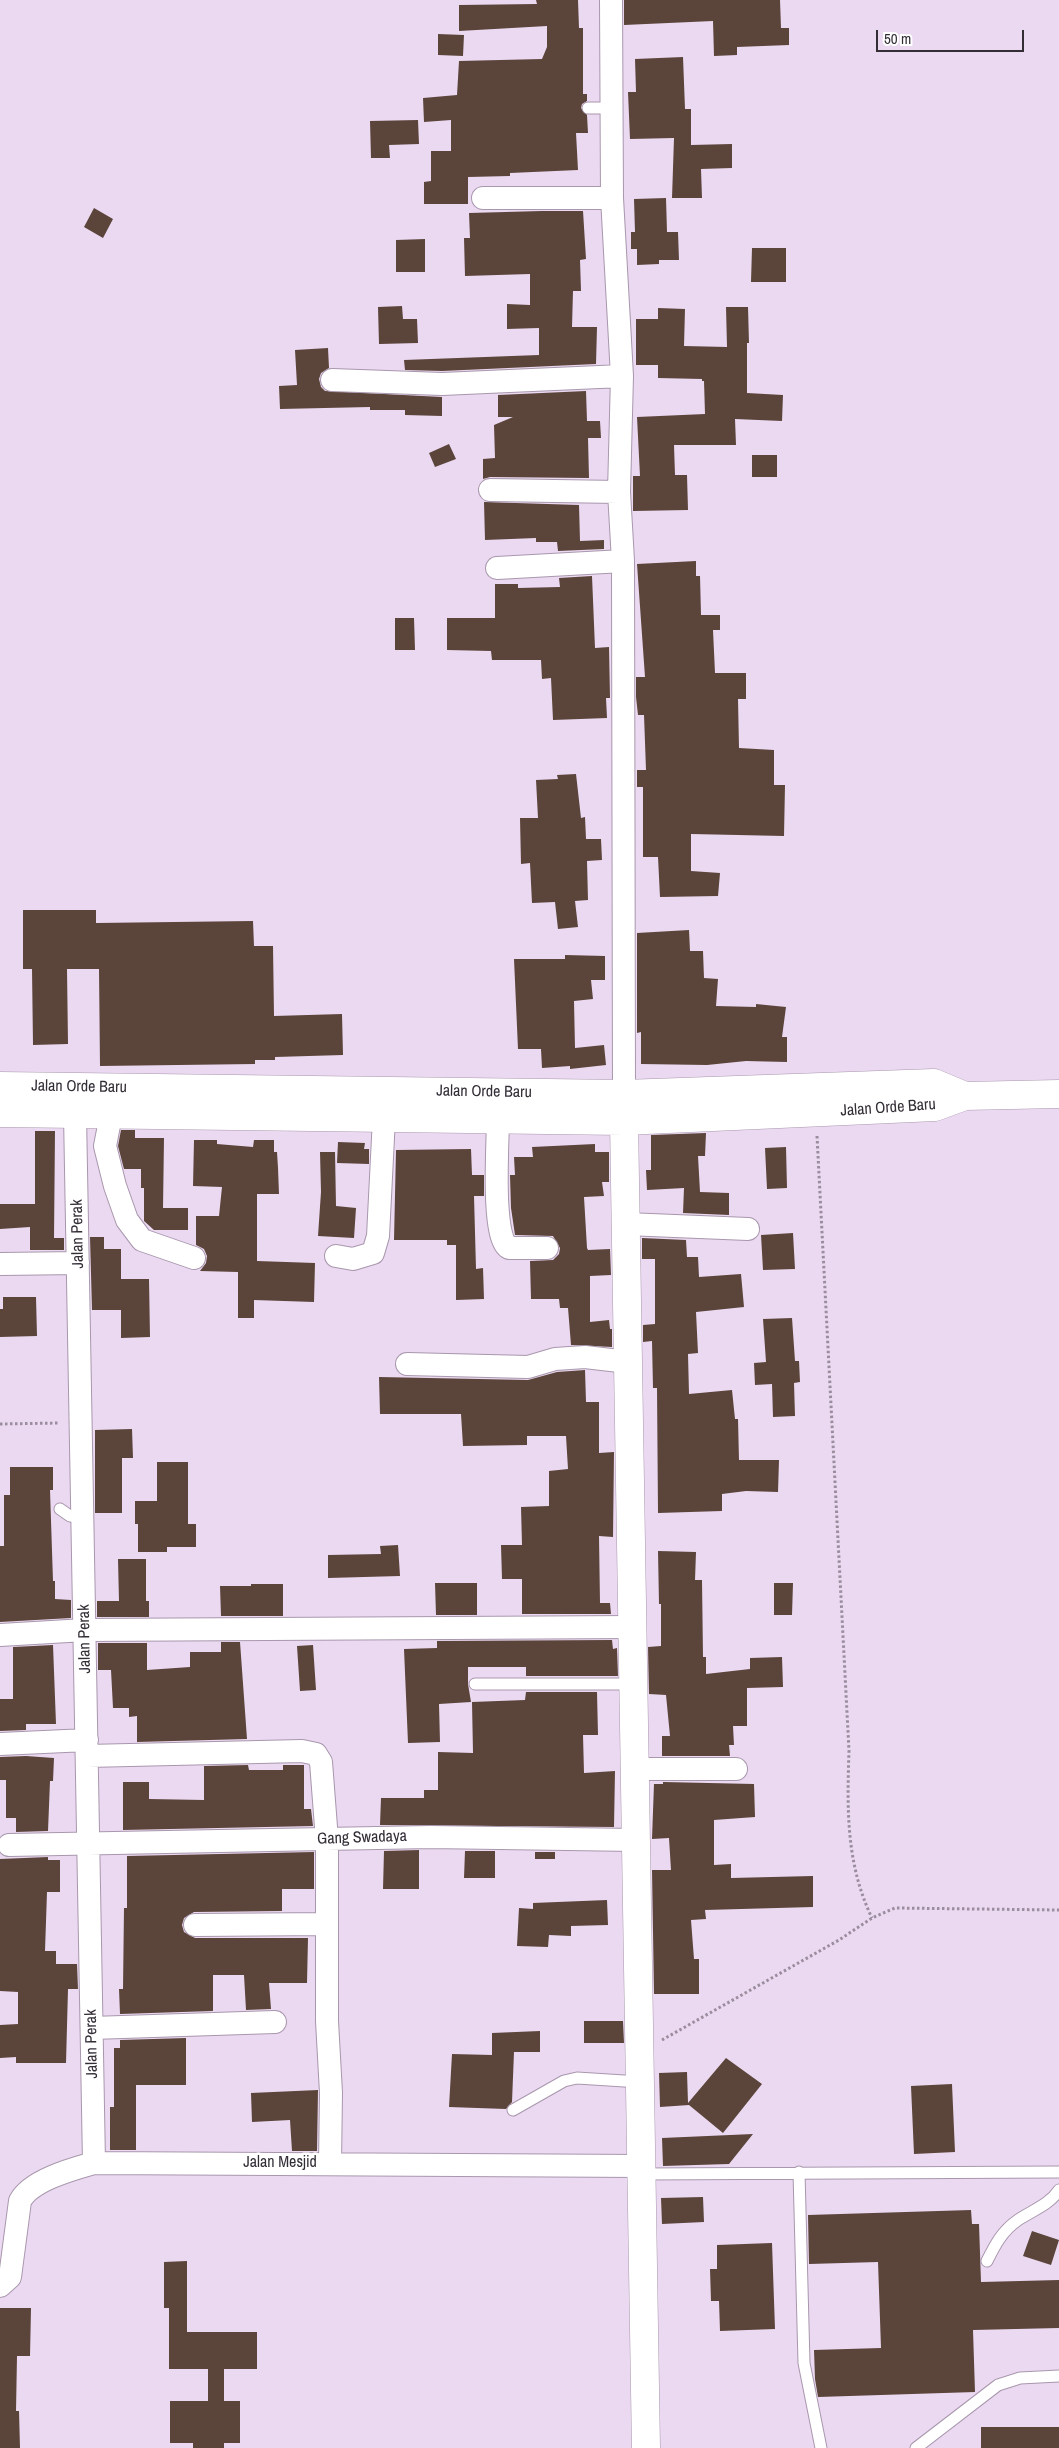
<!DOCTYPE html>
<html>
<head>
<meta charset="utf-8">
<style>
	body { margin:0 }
	#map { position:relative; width:1059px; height:2448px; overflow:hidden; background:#ebd9f1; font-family:"Archivo Narrow",sans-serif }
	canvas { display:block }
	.scale { position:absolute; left:876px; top:30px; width:148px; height:22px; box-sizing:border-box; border:2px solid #332d36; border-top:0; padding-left:6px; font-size:15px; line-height:18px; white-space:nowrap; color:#332d36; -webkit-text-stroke:4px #fff; paint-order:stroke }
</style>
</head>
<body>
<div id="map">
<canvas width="1059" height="2448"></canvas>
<div class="scale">50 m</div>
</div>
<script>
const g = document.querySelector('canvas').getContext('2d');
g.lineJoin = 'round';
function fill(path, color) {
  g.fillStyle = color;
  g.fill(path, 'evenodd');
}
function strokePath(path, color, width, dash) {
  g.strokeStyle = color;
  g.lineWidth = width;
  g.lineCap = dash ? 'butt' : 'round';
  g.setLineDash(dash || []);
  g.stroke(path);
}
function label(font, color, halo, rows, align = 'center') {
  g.font = font + ' "Archivo Narrow",sans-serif';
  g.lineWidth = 5;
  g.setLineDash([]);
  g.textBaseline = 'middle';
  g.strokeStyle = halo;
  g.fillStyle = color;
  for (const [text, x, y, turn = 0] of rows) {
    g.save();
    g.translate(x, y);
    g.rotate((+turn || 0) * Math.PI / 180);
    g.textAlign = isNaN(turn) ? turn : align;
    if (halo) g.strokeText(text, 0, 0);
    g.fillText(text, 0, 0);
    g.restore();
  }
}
const building = new Path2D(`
	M536,0H578L579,28H583V94H587V101L582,104L581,108L587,115L588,133H576L578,170L510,173V176L468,177V204H424V182L431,181V151H451V120L424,122L423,98L457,95L459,61L542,59L547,47V26L459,31V5L537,4Z
	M624,0H780L781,28H789V45L737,47V55L714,56L713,21L624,25Z
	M438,34L464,35L463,56L438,55Z
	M683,57L685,109H691V145L732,144V168L701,169L702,198H672L674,138L630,139L628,92H636L635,59Z
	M418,120L419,144L389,145L390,158H371L370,121Z
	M666,198L667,232H678L679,260H659V264L637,265V249H631V232H635L634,199Z
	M94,208L113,219L103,238L84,227Z
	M542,211H583L586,259L580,260L581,291H573L572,327H597L596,364L442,371L405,370L404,360L539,355V328L507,329V304L530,305V274L465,276L464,238H470L469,213Z
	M425,239V272H396V240Z
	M752,248H786V282H751Z
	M402,306L403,319H417L418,343L379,344L378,307Z
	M726,307H748L749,343H747V393L783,395L782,421L735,419L736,445H674L675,475H687L688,510L633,511V476H640L637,417L705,414L704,381H702V379L658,378V365H636V319H658V308L685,309L684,346L727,347Z
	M328,348L329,368L321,373L319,379L321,387L325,391L442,397V416L405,415V410H370V407L280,409L279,386L297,385L295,350Z
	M586,391L587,421H600L601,438H588L589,478L490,477L483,479V459L495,458L494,425L513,417H498V395Z
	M449,444L456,459L435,467L429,453Z
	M752,455H777V477H752Z
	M484,502L579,505L580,541L604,540V549L558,551L557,542H536V538L485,540Z
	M696,561V576H700L701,615H720V630H713L715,673H746V699H738L739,748L774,750V785H785L784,836L691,834V871L720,873L718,896L660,897L658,857H643V787H637V770H646L644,715H638L636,697V677H645L637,564Z
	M592,576L595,648L609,647L610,698H606L607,718L553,720L551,678L542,679L541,660H492L491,651L447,650V618H495V584H518V588L560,587L559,578Z
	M395,618H414L415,650H395Z
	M576,774L581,818L585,817L586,839H601L602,860L587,861L588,900L575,901L578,927L558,929L555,902L532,903L530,863L521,864L520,818H538L536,780L558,779L557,775Z
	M23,910H96V923L253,921L254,946H273L274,1016L342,1014L343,1055L275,1057V1060H255V1064L100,1066L99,969H67L68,1044L33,1045L32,969H23Z
	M689,930L690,951H703L704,978L718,979L716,1006L756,1007V1004L786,1007L782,1037H787V1062L746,1061L707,1065L641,1064V1032L637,1033V933Z
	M565,955L605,956V980H591L593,999L574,1001L575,1048L604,1045L606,1065L570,1069V1066L542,1068L541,1049H518L514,959H565Z
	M121,1130H135V1138H164L163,1208H188V1230H154L144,1221V1188H141V1169H124L118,1146Z
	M35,1131H55L54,1238H64V1250H30V1227L0,1229V1204H35Z
	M706,1133L705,1156H698L700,1192L729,1193V1215L683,1213L684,1188L647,1190L646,1170H651V1135Z
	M194,1140H217V1144L253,1147L254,1140H274V1152H277L278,1168L279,1194H257V1261L315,1263L314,1302L254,1300V1318H238V1272L200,1271L206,1263L207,1256L204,1249L196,1245V1216H219L222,1187L193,1186Z
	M338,1142L365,1143L364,1149H369V1164L337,1163Z
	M595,1144V1152H609V1182H602L604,1196L584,1197L587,1248L588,1250L610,1249L611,1275L590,1276V1322L609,1320L610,1329H612V1347L571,1345L568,1308H560L559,1299H531L530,1261L553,1260L559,1254L560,1248L553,1236L515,1235L511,1208L510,1175H515L514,1157H533L532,1147Z
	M786,1147L787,1188L767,1189L765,1148Z
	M471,1149L472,1175H484V1196H474L476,1269L483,1268L484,1299L456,1300V1245H447V1240H394L396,1150Z
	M320,1152H335L336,1206L356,1208L354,1238L318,1236L321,1192Z
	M793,1233L795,1269L763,1270L761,1235Z
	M90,1237H104V1249H121V1279H149L150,1337L121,1338V1310H92Z
	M642,1238L686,1240L687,1257H698L699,1277L741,1274L744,1307L696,1312L698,1353L688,1354L689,1394L732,1390L735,1419H738L739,1460H779L778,1492L746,1491L722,1494V1511L658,1513L657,1388H653L652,1341L643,1342V1325L655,1324V1259H642Z
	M3,1297H36L37,1336L0,1337V1309H3Z
	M792,1318L795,1361H799L800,1382L794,1383L795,1416L773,1417L772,1384L755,1385L754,1363L766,1362L763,1319Z
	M585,1370L586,1402H599V1453L614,1452L613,1537L599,1536L600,1603H610L611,1614H522V1579H502L501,1545H522L521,1507L549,1506V1471L568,1469L566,1436H527V1445L463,1446L461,1414H380L379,1377L528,1380L557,1372Z
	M132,1429L133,1458H122V1513H95V1430Z
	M157,1462H188V1524H196V1547H167V1552H138V1524H135V1501H157Z
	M10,1467H53V1490H50L53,1581H55V1599L71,1600V1618L0,1622V1546H4V1495H10Z
	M398,1545L400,1576L328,1578V1555L381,1554L380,1546Z
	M658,1551L696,1552L695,1580H702L703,1657H706V1674L750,1669V1658L782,1657L783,1687L747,1688V1726H733L734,1745H729L730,1756H662V1736H670L666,1695L649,1694L648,1647L661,1646V1604H659Z
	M118,1559H146V1601H149V1617H97V1601H119Z
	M435,1583H477V1615H436Z
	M774,1583H793L792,1615H774Z
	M251,1584H283V1616H221L220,1586H251Z
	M612,1640L613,1649L617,1648L618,1676H526V1667H468V1684L471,1702L439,1704L440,1742L408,1743L404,1649L437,1648V1641Z
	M221,1642H240L247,1739L137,1742V1716L129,1717V1708H113L111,1670H98V1643H147V1670L190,1667V1652H221Z
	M53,1645L56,1724H26V1730L0,1731V1699H13V1647Z
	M313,1645L316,1690L300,1691L297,1646Z
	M526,1692H597L598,1735H583L584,1773L615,1771L614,1827L380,1825L381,1798H424V1790H438V1752L473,1753L472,1702L525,1700Z
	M26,1756L54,1758L53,1781H50L48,1831L16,1832V1818H6V1780H0V1757Z
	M248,1765L249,1770H283V1765H304V1809H311L313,1826L123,1830V1782H149V1799L204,1800V1766Z
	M663,1782L754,1784L755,1817L714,1820V1865L731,1864V1878L813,1876V1907L705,1910L706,1919L691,1920L694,1959H699V1994H654L652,1870H671L669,1838L652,1839L654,1784H663Z
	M419,1850V1889H383L384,1851Z
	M465,1851H495V1878H464Z
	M314,1852V1889H282V1911L194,1912L184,1918L182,1925L184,1932L195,1938H308L307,1983H269L271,2009L246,2010L244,1975H213V2011L120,2014L119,1989H123L124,1908H127V1856Z
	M535,1852H555V1859H535Z
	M48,1857V1860H60V1892H47L45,1951H56V1964H77L78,1989H68L66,2063H16V2057L0,2058V2025L18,2024V1992L0,1991V1859Z
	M607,1900L608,1925L571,1926V1936L549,1935L548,1947L517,1946L519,1908L533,1909V1903Z
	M584,2021H623L624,2043H584Z
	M540,2031V2052H514L512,2102L506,2109L449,2107L452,2054L492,2055V2033Z
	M186,2038V2085H136V2150H110V2107H114V2048H120V2040Z
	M726,2058L762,2084L723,2133L689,2105L660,2107L659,2073L687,2072L688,2103Z
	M952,2084L955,2152L914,2154L911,2086Z
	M318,2090L317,2151H292L290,2120L252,2122L251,2093Z
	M753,2134L729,2164L663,2166L662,2138Z
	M703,2197L704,2222L662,2224L661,2198Z
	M971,2210L972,2224H979L981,2282L1059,2280V2328L973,2330L975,2392L818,2397L815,2379L814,2350L881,2348L878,2262L809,2264L808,2215Z
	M1032,2231L1059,2240L1051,2265L1023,2256Z
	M772,2243L775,2329L720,2331L719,2301H711L710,2269H717V2245Z
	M187,2261V2332H257V2369H224V2401H240V2443H224V2448H193V2443H170V2401H208V2369H169V2308H164V2262Z
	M0,2308H31L30,2356H17L16,2411H19L20,2448H0Z
	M981,2427H1059V2448H981Z`);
const path = new Path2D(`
	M817,1136L849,1751C847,1809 846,1864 872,1918
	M0,1424L60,1423
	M662,2040L839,1940L872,1918L895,1908L1059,1910`);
const lane = new Path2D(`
	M588,108H612
	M60,1509L70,1516L84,1517
	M475,1684H634
	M513,2110L564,2081L577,2078L640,2082
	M799,2172L804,2363L821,2448
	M642,2174L1059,2172
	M987,2261C995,2245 1002,2231 1018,2220C1033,2210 1049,2205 1059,2190
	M916,2448L998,2385L1020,2378L1059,2376`);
const street = new Path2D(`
	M611,0L612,198L622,376L619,492L623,561L624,1094
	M483,198H612
	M332,380L442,384L622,376
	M490,490L619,492
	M497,568L623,561
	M75,1114L94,2163
	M111,1115L105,1146L115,1186L127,1220L142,1240L194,1258
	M498,1119C498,1141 491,1239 509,1248H547
	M626,1224L748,1229
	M336,1256L353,1259L373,1253L378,1236L384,1118
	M0,1264L78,1263
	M407,1364L528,1367L555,1359L585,1357L628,1362
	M0,1635L85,1630L633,1627
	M0,1744L87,1740
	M87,1756L302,1751L316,1754L321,1762L327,1840V2021L331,2093L330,2163
	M635,1769H736
	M9,1845L430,1837L636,1840
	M195,1925L327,1924
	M92,2028L275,2022
	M0,2286L10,2277L20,2201C31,2180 73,2169 94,2163L642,2166`);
const secondary = new Path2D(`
	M0,1086L624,1094L934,1083L965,1096
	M0,1113L624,1121L935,1107L965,1096L1059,1094
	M624,1121L646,2448`);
const streetNames = [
	["Jalan Orde Baru",79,1087,1],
	["Jalan Orde Baru",484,1092,1],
	["Jalan Orde Baru",888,1108,-4],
	["Jalan Perak",78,1234,-91],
	["Jalan Perak",85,1639,-91],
	["Gang Swadaya",362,1838,-2],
	["Jalan Perak",92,2044,-91],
	["Jalan Mesjid",280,2163]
];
fill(building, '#5b443a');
strokePath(lane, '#a897ad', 13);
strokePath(street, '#a897ad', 24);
strokePath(secondary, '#a897ad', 29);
strokePath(path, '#9a8d9e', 3, [2.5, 2.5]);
strokePath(lane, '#fff', 11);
strokePath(street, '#fff', 22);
strokePath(secondary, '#fff', 28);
label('16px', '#332d36', '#fff', streetNames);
</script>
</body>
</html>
